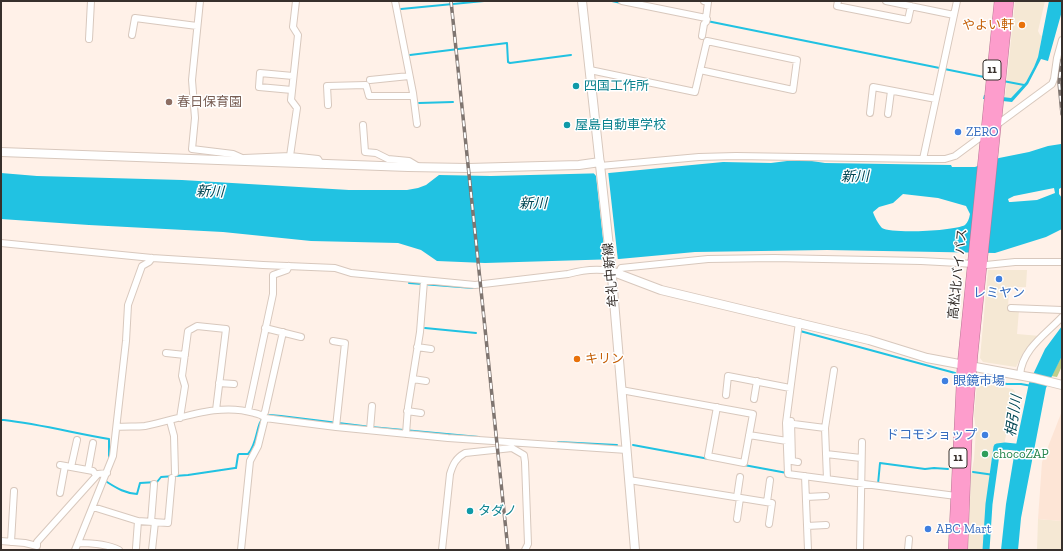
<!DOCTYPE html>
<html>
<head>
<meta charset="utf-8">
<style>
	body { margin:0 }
	#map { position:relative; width:1063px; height:551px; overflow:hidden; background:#fff1e8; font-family:"Zilla Slab",serif }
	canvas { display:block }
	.frame { position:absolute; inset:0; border:2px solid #37302c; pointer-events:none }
</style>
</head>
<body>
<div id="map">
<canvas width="1063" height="551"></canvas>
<div class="frame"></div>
</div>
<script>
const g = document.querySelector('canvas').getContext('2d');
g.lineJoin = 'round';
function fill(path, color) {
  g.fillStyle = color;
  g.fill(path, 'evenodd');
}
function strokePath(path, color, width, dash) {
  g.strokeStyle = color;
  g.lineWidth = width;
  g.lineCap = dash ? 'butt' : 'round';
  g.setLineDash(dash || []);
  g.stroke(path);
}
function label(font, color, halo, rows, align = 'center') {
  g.font = font + ' "Zilla Slab","Noto Sans JP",serif';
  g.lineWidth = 3;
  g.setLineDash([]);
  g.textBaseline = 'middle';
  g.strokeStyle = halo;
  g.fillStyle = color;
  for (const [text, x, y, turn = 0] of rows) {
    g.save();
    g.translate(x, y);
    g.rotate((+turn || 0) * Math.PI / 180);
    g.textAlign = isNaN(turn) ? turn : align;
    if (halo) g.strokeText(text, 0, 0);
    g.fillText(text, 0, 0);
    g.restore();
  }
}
const commercial = new Path2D(`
	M1015,1H1045L1038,31L1040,35L1042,36L1038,57L1034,67L1026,82L1011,98H1005Z
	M988,270H1027L1026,287H1009L1008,309L1019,310L1017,334L1040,336L1023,353L1016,367L983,362L980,358Z
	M977,382L1013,389L1015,392L1004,445L996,444L987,503L983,550H968L971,475L974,459L976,430L974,416Z
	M1038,519L1062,521V550H1037Z`);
const built = new Path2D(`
	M1062,49V81L1057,83L1058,68Z
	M1062,411V521L1038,519L1042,462Z`);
const green = new Path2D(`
	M1062,356V366L1057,377L1051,376Z`);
const water = new Path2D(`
	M1049,1H1062V11L1048,61L1041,59L1028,84L1012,102L983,99L984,95L1011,98L1026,82L1034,67L1038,57Z
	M1062,142V187L1059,189V194L1062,198V229L1046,237L995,253L827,250L695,252L619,259L485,263L437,261L421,250L398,243L311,241L223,232L89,225L1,219V173L37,176L182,180L349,190H407L418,188L426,185L439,175L491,176L609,173L723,162L771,163L787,161H812L825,163L951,165L952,167H975L999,158L1029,152L1048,146L1061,144ZM1054,188L1055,193L1037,200L1011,202H1009L1008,199L1014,196ZM903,194L938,198L966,206L970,214C969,219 968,222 965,225C955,231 891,234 882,228C879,225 874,216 873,212L879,207L893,203Z
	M1062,326V356L1046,388L1021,518L1018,550H1001L1006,504L1015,450L1029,383L1045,349Z`);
const pier = new Path2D(`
	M592,171H608L618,261L603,262L605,257L596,176Z`);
const stream = new Path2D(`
	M612,1L621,3
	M401,9L484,1
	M707,21L989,78
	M410,55L507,43L508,62L510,63L571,55
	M1003,81L1024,85
	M419,103L453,102
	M409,283L473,288
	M425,328L476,333
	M800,331L955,373
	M988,381L1007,384H1021L1032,386
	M267,416L270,415L281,416L371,427L479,437
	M1,420H4C39,424 74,433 109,439V460
	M558,442L617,445
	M633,445L709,459
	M744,465L787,473
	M973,472L994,475
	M107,482C118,489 125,493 137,494L140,483L157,482L161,477L188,475L235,468H236L238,455L239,454H248C258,443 256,424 263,418
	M877,484H878L880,463L925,469L934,468L948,469`);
const canal = new Path2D(`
	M986,550L989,504L997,447L1005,446L1025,448`);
const street = new Path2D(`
	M200,1L192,80L195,118L192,149L233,154L242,158V160
	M395,1L413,93L417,124
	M622,1L706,18L708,2L704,1
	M838,1L837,6L908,20L911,6
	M886,1L954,15
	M132,35L135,18L197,26
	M702,36L704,24L706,22L707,19L706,18
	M89,39L91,1
	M590,70L695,92L707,41L797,60L793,90L700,70
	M370,80L409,76
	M292,90L259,87L260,73L293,76
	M328,105L327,86L366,85L369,96H413
	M870,113L873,87L936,99
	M888,114L891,91
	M363,125L365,152L376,153L388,159L409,161L419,167
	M995,126L1052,84L1054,79L1057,58L1062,40
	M290,156L318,159L321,164
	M244,158L290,156L297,108L291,100L298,35L293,27L296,1
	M923,159H945L955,156L986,133
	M600,166L699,157L736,156L923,159L957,1
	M1,243L152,258L263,265L335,268L351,273L475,285L568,274C582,270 596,268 611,271
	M618,274L621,268L708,259L774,258L921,261L959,263L986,265L1015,262H1062
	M1011,308L1062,310
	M799,322L786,423L788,474L956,496
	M265,328L301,337
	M333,341L345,343L336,427
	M417,347L431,349
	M166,353L185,355
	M1020,375C1022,349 1046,334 1062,317
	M413,379L426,381
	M219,383L234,384
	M621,390L753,414L744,463L708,456L717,407
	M726,395L728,376L790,388
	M754,399L757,381
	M248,411L273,294V275L287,270L289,266
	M407,411L421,413
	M263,415L265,412L283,332
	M180,418L185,386L182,376L188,331L197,326L226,329L216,410
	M170,421L174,436L175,473
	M791,421L792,461L798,462
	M786,423L825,428L834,370
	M117,427C126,426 136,427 145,426C181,419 218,402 254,413C259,414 262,415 265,418L336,427L448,438L627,450
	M825,428L827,479
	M370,430L372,406
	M406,434L408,407L420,332L424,281
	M749,435L787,441
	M826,454L861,458
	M60,465L93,471L96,475
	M71,467L77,440
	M88,470L93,443
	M805,476L808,550
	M629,480L772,503L769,524
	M60,493L65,466
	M737,497L740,477
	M806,497L826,496
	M767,502L770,480
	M93,507L138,521L168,523L172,478
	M737,519L740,498
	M151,522L154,484
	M807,526L826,525
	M1,541L25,543L37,546V542L98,474L107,473
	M11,542L14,491
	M78,543C92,543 107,544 119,550
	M136,548L138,521
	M75,550L113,456L126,341L128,305L142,266L149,262L152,258
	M152,550L155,522
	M241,550L250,461L258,446L265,418
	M442,550L450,474C453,464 456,458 465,453L512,448L524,455L525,462L528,544L525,550
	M860,550L862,442
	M908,550L909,539`);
const secondary = new Path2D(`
	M582,1L611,265L635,550
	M1,152L408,167L468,168L579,165L600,162
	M611,271L661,290L869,340L927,358L1034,378L1062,385`);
const highway = new Path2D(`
	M954,550L963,365L1000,1
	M962,550L967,418L972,355L1008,1`);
const rail = new Path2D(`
	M451,1L508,550
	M1062,60L1059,82L1062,114`);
const markers = [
	[1022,25,4,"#e8710a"],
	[576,86,4,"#0f9aa8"],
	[169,102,4,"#8d6e63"],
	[567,125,4,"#0f9aa8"],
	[958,132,4,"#3f7fe0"],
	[999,279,4,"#3f7fe0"],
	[577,359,4,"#e8710a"],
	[945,381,4,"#3f7fe0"],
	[985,435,4,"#3f7fe0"],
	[985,454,4,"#2e9e5b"],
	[470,511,4,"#0f9aa8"],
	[928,529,4,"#3f7fe0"]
];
const shields = [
	[992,70,18],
	[958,458,18]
];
const shieldNames = [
	["11",992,70],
	["11",958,458]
];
const foodNames = [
	["やよい軒",1014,25],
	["キリン",585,359,"left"]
];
const cultureNames = [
	["四国工作所",584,86],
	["屋島自動車学校",575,125],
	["タダノ",478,511]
];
const educationNames = [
	["春日保育園",177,102]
];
const shopNames = [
	["ZERO",966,132],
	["レミヤン",999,293,"center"],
	["眼鏡市場",953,381],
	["ドコモショップ",977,435,"right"],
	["ABC Mart",936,529]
];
const streetNames = [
	["高松北バイパス",958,274,-84],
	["牟礼中新線",611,275,-95]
];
const leisureNames = [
	["chocoZAP",993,454]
];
const waterNames = [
	["新川",855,177,-1],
	["新川",210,192,2],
	["新川",533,204],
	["相引川",1014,416,-81]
];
fill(commercial, '#f5e8d4');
fill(built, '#fde5d6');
fill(green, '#bdce8c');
fill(water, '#21c2e2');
fill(pier, '#fff1e8');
strokePath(stream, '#21c2e2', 2);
strokePath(canal, '#21c2e2', 7);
strokePath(street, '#d8c8bd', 8);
strokePath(secondary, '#d8c8bd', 10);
strokePath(highway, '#b87794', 12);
strokePath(street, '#fff', 6);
strokePath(secondary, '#fff', 8);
strokePath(highway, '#fd9dcc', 11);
strokePath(rail, '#7f7570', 3.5);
strokePath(rail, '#fff', 2, [6]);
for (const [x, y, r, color] of markers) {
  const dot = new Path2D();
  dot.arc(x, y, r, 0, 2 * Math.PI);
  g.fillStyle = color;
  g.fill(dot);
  strokePath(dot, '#fff', 1.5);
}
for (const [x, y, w] of shields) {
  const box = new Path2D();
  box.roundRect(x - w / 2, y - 10, w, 20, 3);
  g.fillStyle = '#fff';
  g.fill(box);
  strokePath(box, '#37302c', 1);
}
label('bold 12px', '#37302c', null, shieldNames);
label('13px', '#c56008', '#fff', foodNames, 'right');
label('13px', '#0d838f', '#fff', cultureNames, 'left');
label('13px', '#785e54', '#fff', educationNames, 'left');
label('13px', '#366cbe', '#fff', shopNames, 'left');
label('13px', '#37302c', '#fff', streetNames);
label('13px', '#27864d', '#fff', leisureNames, 'left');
label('italic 14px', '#014552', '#fff', waterNames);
</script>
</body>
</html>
